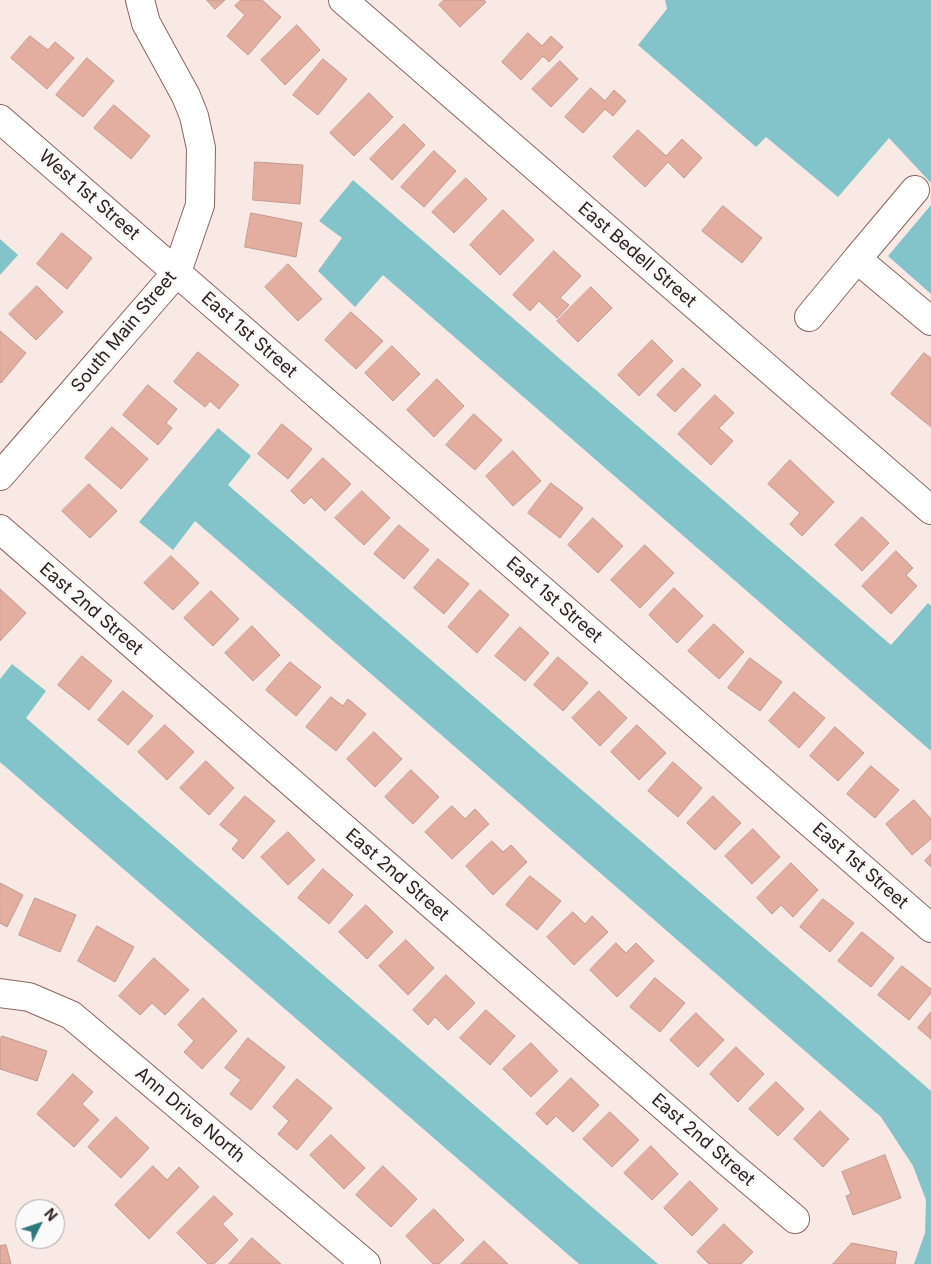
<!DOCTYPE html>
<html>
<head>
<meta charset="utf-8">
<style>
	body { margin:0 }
	#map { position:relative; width:931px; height:1264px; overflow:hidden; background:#f9e9e5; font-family:Inter,sans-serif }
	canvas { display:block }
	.north { position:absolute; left:15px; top:1199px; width:50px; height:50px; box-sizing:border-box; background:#fafafa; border:1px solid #a9a3a2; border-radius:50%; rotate:49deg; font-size:14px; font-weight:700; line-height:20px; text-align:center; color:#2f201d }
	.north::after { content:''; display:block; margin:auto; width:18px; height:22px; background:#2e787e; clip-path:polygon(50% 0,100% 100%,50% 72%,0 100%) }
</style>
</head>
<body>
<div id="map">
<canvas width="931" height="1264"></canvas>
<div class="north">N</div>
</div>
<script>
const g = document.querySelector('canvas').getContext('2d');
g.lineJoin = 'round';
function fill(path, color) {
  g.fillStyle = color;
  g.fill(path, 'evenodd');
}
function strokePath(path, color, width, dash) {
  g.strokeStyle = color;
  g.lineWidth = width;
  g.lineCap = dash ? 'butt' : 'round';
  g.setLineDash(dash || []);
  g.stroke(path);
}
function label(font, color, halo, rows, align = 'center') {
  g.font = font + ' Inter,sans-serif';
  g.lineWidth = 5;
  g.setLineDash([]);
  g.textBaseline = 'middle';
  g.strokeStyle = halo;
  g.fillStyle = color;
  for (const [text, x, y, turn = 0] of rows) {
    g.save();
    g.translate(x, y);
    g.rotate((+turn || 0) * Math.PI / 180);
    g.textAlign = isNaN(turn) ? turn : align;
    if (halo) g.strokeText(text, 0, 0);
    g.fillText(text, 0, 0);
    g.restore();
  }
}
const water = new Path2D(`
	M665,0H931V183L889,138L838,197L766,137L756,147L638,45L667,9Z
	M353,180L891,645L928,603L931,606V751L383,275L355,307L318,271L342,238L319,221Z
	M931,205V294L888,256Z
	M0,239L18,255L0,275Z
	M218,428L251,456L228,485L931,1091V1264H914L925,1233L926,1200L913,1166L881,1117L195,521L173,550L139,522Z
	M12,664L46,691L26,718L658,1264H579L0,762V679Z`);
const building = new Path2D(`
	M207,0H225L215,9Z
	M241,0H262L281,17L248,55L227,36L245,15L235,6Z
	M444,0H484L486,2L460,27L439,5Z
	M297,25L320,50L285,85L261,60Z
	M528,33L542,46L551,36L563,47L549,62L543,56L521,80L502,62Z
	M30,36L48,50L55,42L74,58L47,89L11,58Z
	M87,58L114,81L83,117L56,95Z
	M323,59L347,79L318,115L293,95Z
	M560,61L578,79L551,107L532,89Z
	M591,88L605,101L614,90L626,101L613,116L605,109L583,133L565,117Z
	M369,93L393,117L354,156L330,133Z
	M114,105L150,136L131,159L94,128Z
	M404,124L425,145L392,180L370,159Z
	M638,130L666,156L682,139L702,158L684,178L668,162L645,187L613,157Z
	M434,151L456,171L424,207L401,187Z
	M255,162L303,165L300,204L253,200Z
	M466,178L487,199L454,233L432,212Z
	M723,206L762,238L742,263L702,231Z
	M503,210L534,240L500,275L470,245Z
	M251,213L302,223L296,257L245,247Z
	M62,233L92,258L67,289L37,264Z
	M554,251L581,276L560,298L569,305L557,318L539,301L530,311L513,295Z
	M288,264L322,299L298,321L265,287Z
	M37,286L63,312L36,340L9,314Z
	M591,287L612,308L578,342L557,321Z
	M351,312L383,341L356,369L325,340Z
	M0,331L26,353L1,383L0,382Z
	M652,340L673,361L639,396L618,375Z
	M392,346L420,374L393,401L365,373Z
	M198,352L239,385L219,409L210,401L205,407L174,382Z
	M924,353L931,358V427L891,394Z
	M683,368L701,385L675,412L657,395Z
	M437,379L464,406L434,437L407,410Z
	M148,385L177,409L166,423L172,428L158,445L123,415Z
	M715,395L734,413L719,428L733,441L711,465L678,434Z
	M474,414L502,440L475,470L446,445Z
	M282,424L312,449L288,479L258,454Z
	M112,427L148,459L121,489L85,458Z
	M513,451L541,481L513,506L486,476Z
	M323,458L351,484L325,511L311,497L304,504L291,491Z
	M790,460L834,502L802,536L790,524L800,513L768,484Z
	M551,483L583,508L560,538L528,513Z
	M89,484L117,511L90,538L62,511Z
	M362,491L390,518L364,545L335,518Z
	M862,517L889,543L862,571L835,545Z
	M593,518L623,546L598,573L568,545Z
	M399,525L429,550L404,579L374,554Z
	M645,545L674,573L640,608L611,580Z
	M896,551L913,568L906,575L917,586L891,614L862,586Z
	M171,556L199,583L173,610L144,583Z
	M438,559L469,584L444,614L414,588Z
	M674,588L703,616L677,643L649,615Z
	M0,589L26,613L0,641Z
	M480,590L509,615L477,653L448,627Z
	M211,591L239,619L213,646L184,618Z
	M714,624L744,652L719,679L688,651Z
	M252,626L280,655L253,681L225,653Z
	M520,627L549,653L525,681L495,656Z
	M82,656L112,681L89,710L58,685Z
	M558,657L588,683L563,711L534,685Z
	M750,658L782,682L760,711L728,688Z
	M290,662L321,687L296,716L266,690Z
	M123,691L153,716L128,745L98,720Z
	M599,691L627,718L600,746L572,718Z
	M794,692L825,718L799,748L769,721Z
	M331,697L343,706L348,699L366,714L336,751L306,727Z
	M165,725L194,752L167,780L138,752Z
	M637,725L666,753L639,780L611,752Z
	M835,727L864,753L838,781L810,756Z
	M374,732L402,759L375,787L347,759Z
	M206,761L234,788L209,815L180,788Z
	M673,762L702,788L678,817L648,791Z
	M871,766L899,790L875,818L847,794Z
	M411,770L439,797L413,824L385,797Z
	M245,796L275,821L243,859L232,849L239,840L220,825Z
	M713,796L741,823L715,850L687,823Z
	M914,800L931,819V839L912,855L886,824Z
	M452,806L465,819L475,809L489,824L452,859L425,832Z
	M753,829L780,857L752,884L725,856Z
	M288,832L315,860L288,885L261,857Z
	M492,841L503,852L511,845L527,862L493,895L466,866Z
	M931,854V867L925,861Z
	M791,863L818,890L793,917L781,905L772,914L757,898Z
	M323,869L353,895L329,924L298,898Z
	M530,876L561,901L537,930L506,905Z
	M0,883L23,895L7,927L0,923Z
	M35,898L76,915L60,952L19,935Z
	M823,899L854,923L830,952L800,927Z
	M366,905L393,932L367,959L339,932Z
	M573,912L585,924L592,916L608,932L574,965L547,937Z
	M97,926L134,947L115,982L78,961Z
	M862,932L894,958L871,987L838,961Z
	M406,940L434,968L408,995L379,966Z
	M616,943L626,953L636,943L654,961L617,997L590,970Z
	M154,958L189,990L165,1015L152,1003L140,1015L119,996Z
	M902,966L931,989V993L909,1020L878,995Z
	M446,975L475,1003L448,1030L435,1017L428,1025L413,1010Z
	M655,978L685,1003L660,1032L630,1007Z
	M203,998L237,1031L202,1069L184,1052L194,1041L178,1025Z
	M486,1010L515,1036L490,1065L460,1038Z
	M931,1012V1039L918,1028Z
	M696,1013L724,1040L698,1067L670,1040Z
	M2,1036L47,1051L37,1081L0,1069V1041Z
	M248,1038L285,1067L251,1110L230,1094L241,1080L225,1068Z
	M531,1043L558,1071L531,1097L503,1069Z
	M736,1047L764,1074L738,1102L710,1074Z
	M73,1074L93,1092L82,1104L99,1120L74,1147L37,1114Z
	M571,1078L599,1105L573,1132L556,1116L547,1125L536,1114Z
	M297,1079L332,1108L297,1150L278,1134L289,1121L273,1107Z
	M776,1082L804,1109L778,1136L749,1109Z
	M820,1111L849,1139L823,1167L794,1139Z
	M610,1112L639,1140L612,1167L583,1139Z
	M116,1117L149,1148L121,1178L88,1147Z
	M331,1135L365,1168L344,1189L310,1155Z
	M651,1146L678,1174L652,1200L624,1173Z
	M885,1155L901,1198L853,1215L846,1196L851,1194L842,1172Z
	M153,1166L167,1180L179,1167L199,1187L149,1239L115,1205Z
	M383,1166L417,1199L391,1227L356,1195Z
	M690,1181L718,1209L692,1236L664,1208Z
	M214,1196L233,1214L222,1224L238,1240L214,1264H208L177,1233Z
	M434,1209L464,1240L439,1264H433L406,1236Z
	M724,1224L753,1252L741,1264H709L697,1252Z
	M252,1238L281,1264H229Z
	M484,1241L508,1264H461Z
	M852,1243L897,1252L895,1264H833Z
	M6,1245L11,1264H0V1246Z`);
const minor = new Path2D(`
	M343,0L931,510
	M0,119L931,928
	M915,190L857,259L931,321
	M809,317L857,259
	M0,476L177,272L200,205L201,148L194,116L186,96L146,23L140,0
	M0,529L730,1164L795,1219
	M0,993L29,997L71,1015L366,1264`);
const streetNames = [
	["West 1st Street",89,195,41],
	["East Bedell Street",637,255,41],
	["South Main Street",124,332,-50],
	["East 1st Street",249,335,41],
	["East 1st Street",554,600,41],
	["East 2nd Street",91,609,41],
	["East 1st Street",860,866,41],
	["East 2nd Street",397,875,41],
	["Ann Drive North",190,1115,40],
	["East 2nd Street",703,1140,41]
];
fill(water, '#82c4c9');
fill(building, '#e3ad9f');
strokePath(building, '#c09a91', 1);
strokePath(minor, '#89665d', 30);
strokePath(minor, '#fff', 28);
label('18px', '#2f201d', '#fafafa', streetNames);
</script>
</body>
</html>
